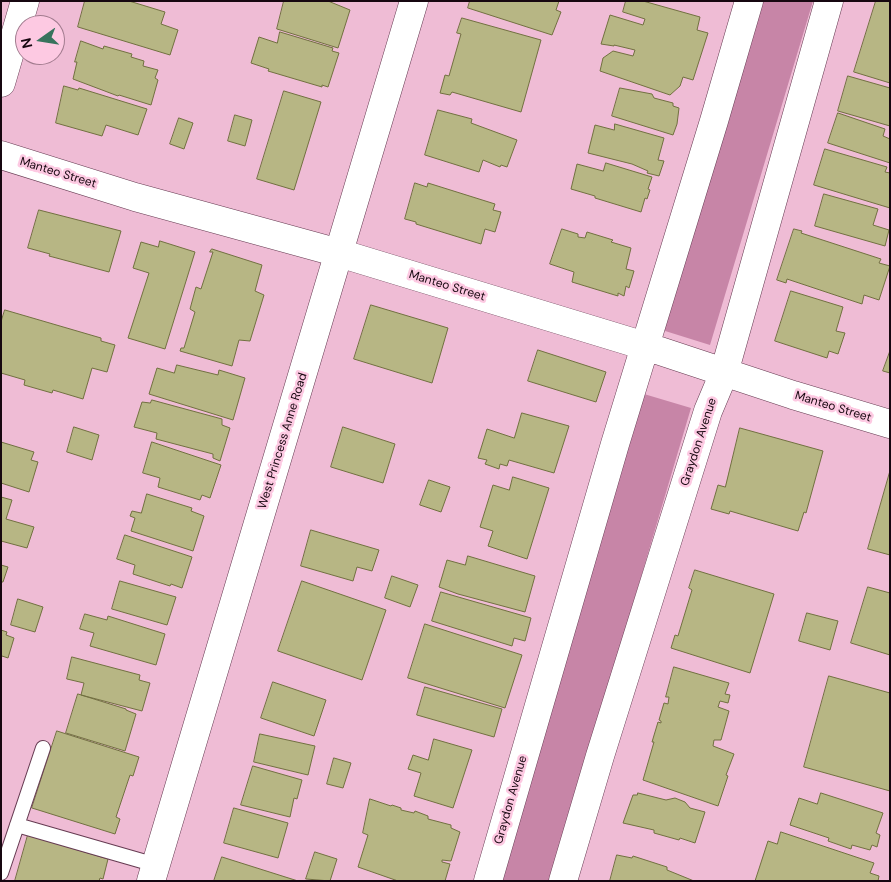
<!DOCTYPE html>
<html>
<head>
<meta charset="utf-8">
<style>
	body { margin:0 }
	#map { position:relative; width:891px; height:882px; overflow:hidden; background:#efbcd5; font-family:"DM Sans",sans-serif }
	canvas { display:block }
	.frame { position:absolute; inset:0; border:2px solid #170710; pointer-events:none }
	.north { position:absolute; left:15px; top:15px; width:50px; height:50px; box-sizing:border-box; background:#fdc9e2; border:1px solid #a17b8e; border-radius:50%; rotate:257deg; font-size:14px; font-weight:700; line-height:20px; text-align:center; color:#170710 }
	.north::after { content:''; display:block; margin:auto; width:18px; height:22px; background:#38735d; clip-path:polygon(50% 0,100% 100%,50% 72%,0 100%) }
</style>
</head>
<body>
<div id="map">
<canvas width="891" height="882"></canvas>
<div class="frame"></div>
<div class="north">N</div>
</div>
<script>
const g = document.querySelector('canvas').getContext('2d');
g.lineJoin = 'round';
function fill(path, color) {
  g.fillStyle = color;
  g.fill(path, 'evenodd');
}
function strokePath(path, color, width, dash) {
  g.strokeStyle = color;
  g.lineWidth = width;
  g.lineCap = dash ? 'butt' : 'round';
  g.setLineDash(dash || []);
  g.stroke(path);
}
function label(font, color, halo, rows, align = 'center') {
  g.font = font + ' "DM Sans",sans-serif';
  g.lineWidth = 5;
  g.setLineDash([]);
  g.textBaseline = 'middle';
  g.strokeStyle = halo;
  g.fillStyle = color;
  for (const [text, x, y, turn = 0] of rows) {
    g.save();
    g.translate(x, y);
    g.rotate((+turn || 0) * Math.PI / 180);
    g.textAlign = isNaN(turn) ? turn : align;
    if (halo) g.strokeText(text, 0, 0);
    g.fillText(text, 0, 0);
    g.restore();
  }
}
const green = new Path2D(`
	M759,1H813L710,345L662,330Z
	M644,394L691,408L551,881H499Z`);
const building = new Path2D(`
	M85,1H129L165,12L161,24L178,30L170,55L78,27Z
	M284,1H328L350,10L338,48L277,29Z
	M470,1H559L556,10L561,12L552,35L468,8Z
	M626,1H643L700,17L697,30L708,33L693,80L683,77L680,86L670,95L600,71L603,58L613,51L633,56L635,50L614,45V46L601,44L610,15L643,25L645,19L623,12Z
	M876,1H890V83L854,72Z
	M462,18L541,40L521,112L452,92L450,95L440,93L445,75L449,76L461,34L457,33Z
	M280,32L333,48L332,51L339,53L328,87L322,85V87L268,71L269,69L251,63L259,37L277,43Z
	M81,41L103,49L104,46L132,54L131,57L144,61L143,66L158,70L155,78L158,80L151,105L119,95L118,96L73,79L77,62H75Z
	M848,76L890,88V126L838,111Z
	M64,86L78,90L79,88L147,109L138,135L106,125L102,136L56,123Z
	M620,88L652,94L654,98L673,103V106L679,108L677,124L673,135L612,116Z
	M284,91L321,102L294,190L257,179Z
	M438,110L472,119L471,123L517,140L507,167L501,165L500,167L483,160L479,172L425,155Z
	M838,113L885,129L883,136L890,139V163L828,143Z
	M235,115L252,120L245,146L228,141Z
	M179,118L193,123L184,149L170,144Z
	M615,124L664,138L658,160L664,161L659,176L647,173L648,171L632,164L588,153L595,125L614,130Z
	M825,149L887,167L885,172L890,173V208L814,185Z
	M606,163L652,177L648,189L650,190L647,199L645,198L641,212L595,198V196L571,189L577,164L603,171Z
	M415,183L427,187L428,183L495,204L493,210L501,212L495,232L485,229L481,244L416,224V222L405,219Z
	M824,194L878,209L873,225L889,230L885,246L815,226Z
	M39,210L121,231L109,272L49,256L50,254L28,248Z
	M562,229L578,234V237L585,238L587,232L613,240L611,242L631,248L626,269L634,271L629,288L626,286L624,296L618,293V296L572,282L574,272L550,264Z
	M794,229L802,231L801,233L881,259L879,263L890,266L879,300L864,295L862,304L787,279L786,283L777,280Z
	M160,241L195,252L165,349L128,338L149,273L133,268L141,242L158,247Z
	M212,249L262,265L255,291L264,295L250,341L239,340L232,366L180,351L181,348H184L195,312L190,309L196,287L201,289L213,252H210Z
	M791,291L843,307L836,331L845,333L838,354L829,351L827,358L775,341Z
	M371,305L448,328L432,383L354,359Z
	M5,310L101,338V341L115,345L107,372L92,368L83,399L53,390L52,393L24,385L25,380L1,373V322Z
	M538,350L606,372L596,402L528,381Z
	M890,351V373L883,371Z
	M177,365L218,375L219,370L245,378L233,420L149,394L157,368L174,373Z
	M152,400L222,419V425L230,428L220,461L213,458V454L156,439L157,433L134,427L142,402L150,403Z
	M522,413L569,426L554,473L509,460L507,466L500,464L499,469L485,464L487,460L478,458L487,429L514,438Z
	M74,427L99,435L92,460L67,452Z
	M343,427L395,444L383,483L331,467Z
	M740,428L823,451L806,513L804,512L798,531L730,511L729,514L711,509L718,485L725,487Z
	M1,442L34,452L31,460L38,462L29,492L1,483Z
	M152,442L221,465L210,498L202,495L200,500L158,487L160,478L143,473Z
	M890,471V555L868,549Z
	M513,477L549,488L527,559L488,546L493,531L480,527L493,485L509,490Z
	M429,480L450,487L441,512L420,505Z
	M147,494L192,508L191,511L204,516L193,551L131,531L135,518L130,516L132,511L141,513Z
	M1,497L12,500L6,519L34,527L27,548L1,541Z
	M311,530L379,550L372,571L357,567L353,581L301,566Z
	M125,535L192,557L182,588L171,584L170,586L133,574L135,565L117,559Z
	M468,556L535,576L525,612L458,594L439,587L447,560L465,565Z
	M1,565L8,567L3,582H1Z
	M695,570L774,594L750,673L671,648L675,635L678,636L692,590L689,588Z
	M392,576L418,585L410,607L385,598Z
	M120,581L176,597L167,625L112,609Z
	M302,581L386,610L362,680L278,651Z
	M868,587L890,593V655L851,643Z
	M441,592L531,618L525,641L514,638L512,646L432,621Z
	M18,599L43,607L35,632L11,625Z
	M807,613L838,621L830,650L799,641Z
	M85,614L107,620L108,616L165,634L156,665L90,646L94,633L80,629Z
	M425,624L522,655L505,708L408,678Z
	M1,630L7,632L6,635L14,638L8,658L2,656L1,659Z
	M72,657L140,675L139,680L150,683L142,711L81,695L84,683L67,679Z
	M674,667L729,683L725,694L730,695L728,703L720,701L718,707L729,711L721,740H714L713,746L734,754L726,775L728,776L718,806L643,780L654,742H652L658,722L661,723V721L659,720L664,703L668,704L669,697H666Z
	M829,676L890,693V791L804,767Z
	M273,682L326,700L314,736L261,718Z
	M425,687L502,709L494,737L417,715Z
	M78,694L126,709V710L136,714L125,751L66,733Z
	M57,731L139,757L133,776L130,775L116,817L120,819L115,834L32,808Z
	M260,734L315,746L308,775L254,762Z
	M434,739L472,750L453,808L414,796L421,773L408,769L413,755L428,760Z
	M334,758L351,763L343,788L327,784Z
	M253,766L302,780L297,799L294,798L290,817L241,805Z
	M638,793L666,800L675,798L685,802L690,808L705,812L695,843L680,838L679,840L654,833V830L623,823L633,795H637Z
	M821,793L883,813L876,833L880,835L877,847L872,845L870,850L852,845L851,849L828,841L829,838L790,825L799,798L817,804Z
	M370,799L391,806L392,805L401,808V810L414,813L415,811L428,816V819L451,825V828L460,832L451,861L442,860V862L450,864L445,881H398L358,867L368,835L363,833Z
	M234,808L288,823L278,858L224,843Z
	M781,832L874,863L870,873L879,876L878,881H755L768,841L777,844Z
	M28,835L108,859L103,879L100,878L99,881H15Z
	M315,852L337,859L330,881L306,879Z
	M617,855L632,858L633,856L667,867V870L694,881H610Z
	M222,857L298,881H214Z`);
const service = new Path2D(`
	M17,825L156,865
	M1,873L43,748`);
const minor = new Path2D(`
	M1,83L25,1
	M1,155L135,197L339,253L645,346L793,395L890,424
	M488,881L615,444L714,121L749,1
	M563,881L600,756L708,411L724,373L829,1`);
const secondary = new Path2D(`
	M151,881L414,1`);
const streetNames = [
	["Manteo Street",58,173,17],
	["Manteo Street",447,286,17],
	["Manteo Street",833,407,17],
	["West Princess Anne Road",283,441,-73],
	["Graydon Avenue",699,442,-72],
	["Graydon Avenue",511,800,-74]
];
fill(green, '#c785a7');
fill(building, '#b7b684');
strokePath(building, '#717040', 1);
strokePath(service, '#663b52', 16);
strokePath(minor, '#663b52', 29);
strokePath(secondary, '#663b52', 29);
strokePath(service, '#fff', 14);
strokePath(minor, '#fff', 28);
strokePath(secondary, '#fff', 28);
label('12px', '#170710', '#fdc9e2', streetNames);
</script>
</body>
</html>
